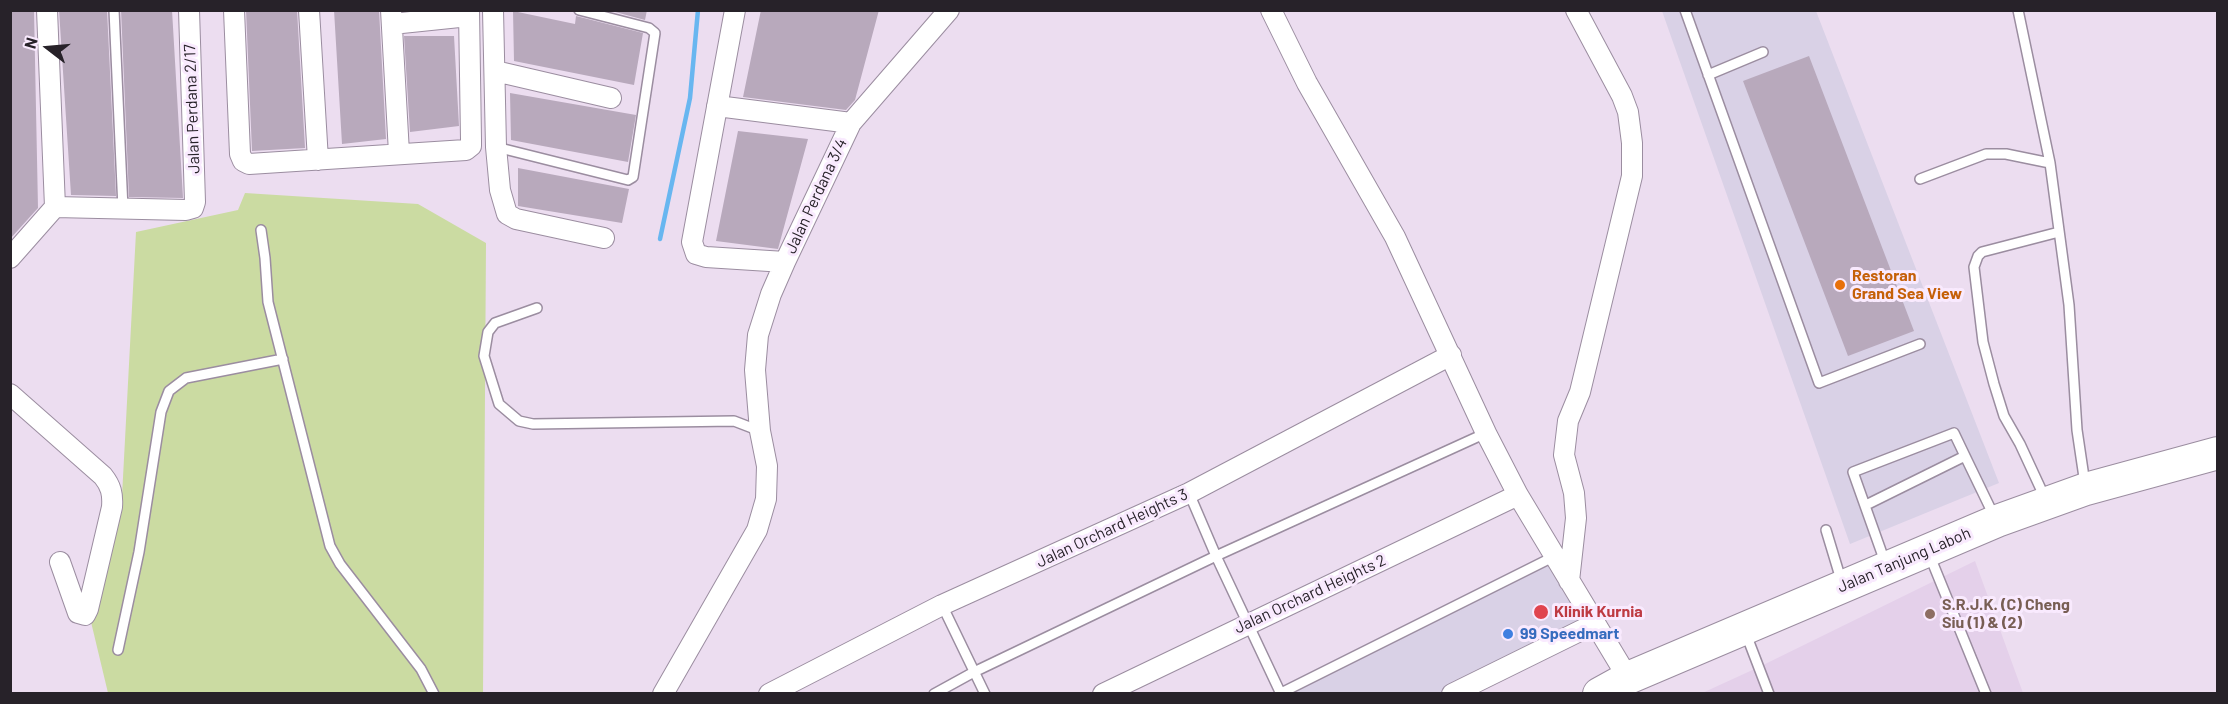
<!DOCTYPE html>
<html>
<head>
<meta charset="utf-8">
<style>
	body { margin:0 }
	#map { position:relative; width:2228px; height:704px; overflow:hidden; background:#ecddf0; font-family:Barlow,sans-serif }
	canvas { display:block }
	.frame { position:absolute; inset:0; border:12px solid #272229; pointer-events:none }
	.north { position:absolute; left:18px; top:18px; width:60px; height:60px; -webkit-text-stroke:4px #f9eafe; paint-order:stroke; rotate:286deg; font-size:16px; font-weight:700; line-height:24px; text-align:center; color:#272229 }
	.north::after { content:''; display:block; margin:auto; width:21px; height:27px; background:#272229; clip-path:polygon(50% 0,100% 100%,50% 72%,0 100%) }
</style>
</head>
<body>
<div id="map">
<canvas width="2228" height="704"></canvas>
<div class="frame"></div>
<div class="north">N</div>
</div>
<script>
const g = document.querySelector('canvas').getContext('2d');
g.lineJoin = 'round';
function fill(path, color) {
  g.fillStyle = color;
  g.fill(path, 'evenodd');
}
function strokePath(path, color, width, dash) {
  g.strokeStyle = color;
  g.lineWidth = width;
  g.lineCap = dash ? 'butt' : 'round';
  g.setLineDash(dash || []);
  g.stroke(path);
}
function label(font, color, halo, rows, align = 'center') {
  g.font = font + ' Barlow,sans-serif';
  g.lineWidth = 6;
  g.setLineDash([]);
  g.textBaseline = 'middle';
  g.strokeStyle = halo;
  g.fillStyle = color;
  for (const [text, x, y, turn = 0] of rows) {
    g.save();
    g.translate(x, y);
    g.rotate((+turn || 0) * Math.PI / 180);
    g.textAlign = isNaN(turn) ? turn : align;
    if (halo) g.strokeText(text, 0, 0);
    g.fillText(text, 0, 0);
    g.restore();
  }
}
const commercial = new Path2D(`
	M1662,11H1816L1999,483L1850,544Z
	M1556,551L1603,626L1466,693L1271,694Z`);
const built = new Path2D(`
	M1975,561L2023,693L1700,694L1759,667Z`);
const green = new Path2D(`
	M245,193L418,204L486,243L483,693H108L86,601L121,515L136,232L238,210Z`);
const stream = new Path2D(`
	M660,239L690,98L698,10`);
const building = new Path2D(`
	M10,10H34L38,208L10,239Z
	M59,10H107L116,196L71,195Z
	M121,10H172L183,198L129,197Z
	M246,10H297L305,148L252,151Z
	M334,10H379L386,139L342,144Z
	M608,10H647L645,20Z
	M761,10H879L855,100L846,110L743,97Z
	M513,11L575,24L576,16L643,33L634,85L514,61Z
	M404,36H454L459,126L410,132Z
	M1809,56L1914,331L1848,356L1743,81Z
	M510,93L636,115L628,162L511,140Z
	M738,131L808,139L778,249L716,241Z
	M518,168L629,189L622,223L518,206Z`);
const service = new Path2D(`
	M114,10L123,209
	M1685,10L1819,383L1920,344
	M2018,10L2050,163L2069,305L2077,430L2085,484
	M1708,75L1763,52
	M496,147L628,180L633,177L655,33L649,28L579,10
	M1920,179L1986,154H2006L2050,163
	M261,230L265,258L268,302L330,546L340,564L421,669L434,694
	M537,308L495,323L488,332L484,356L499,404L519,421L533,424L734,421L760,431
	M1189,493L1216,556L1281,694
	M2045,498L2020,444L2004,416L1994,384L1983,342L1974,267L1978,256L1982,252L2059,232
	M1866,505L1965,456L1994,516
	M1826,530L1842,583
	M1929,554L1986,694
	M1885,562L1853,472L1954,433L1965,456
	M942,605L985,694
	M1746,634L1769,694
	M118,650L139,552L161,412L169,391L186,378L283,359
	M934,694L974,672L1216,556L1486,433
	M1279,694L1553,557`);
const minor = new Path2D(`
	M234,10L240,154L243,161L249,164L466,150L471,146V140L469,10
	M309,10L318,160
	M391,10L399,153
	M493,10L496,147L500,190L507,214L516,219L604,238
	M735,10L692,242L696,254L706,257L785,262L851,123L949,10
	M1271,10L1307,83L1395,237L1486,433L1518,495L1628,678
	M392,24L469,16
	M495,71L611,98
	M717,106L851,123
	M55,207L186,210L193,208L195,202L189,10
	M10,258L55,207L47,10
	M10,394L103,476C111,486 113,494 112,507L88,609L85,615L78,613L60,562
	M1569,581L1576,518L1574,493L1564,455L1568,421L1580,392L1632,176V143L1628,112L1622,96L1576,10
	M663,694L757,530L766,499L767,466L760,431L755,370L758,335L771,294L785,262
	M769,694L942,605L1189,493L1451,355
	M1103,694L1518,495
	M1452,694L1594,624`);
const trunk = new Path2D(`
	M1599,694L1628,678L1997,521L2086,489L2218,453`);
const markers = [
	[1840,285,6,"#e8710a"],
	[1541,612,8,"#e0444e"],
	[1930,614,6,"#8d6e63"],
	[1508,634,6,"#3f7fe0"]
];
const streetNames = [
	["Jalan Perdana 2/17",192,109,-92],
	["Jalan Perdana 3/4",816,196,-65],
	["Jalan Orchard Heights 3",1112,528,-25],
	["Jalan Tanjung Laboh",1904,560,-23],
	["Jalan Orchard Heights 2",1310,594,-25]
];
const foodNames = [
	["Restoran",1852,276],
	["Grand Sea View",1852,294]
];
const educationNames = [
	["S.R.J.K. (C) Cheng",1942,605],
	["Siu (1) & (2)",1942,623]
];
const healthNames = [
	["Klinik Kurnia",1554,612]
];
const shopNames = [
	["99 Speedmart",1520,634]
];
fill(commercial, '#d9d1e6');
fill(built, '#e4d0ea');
fill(green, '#cbdba2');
strokePath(stream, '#68b6f0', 4.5);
fill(building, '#b8a9bc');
strokePath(service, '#9b8da0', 12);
strokePath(minor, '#9b8da0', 22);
strokePath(trunk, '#9b8da0', 34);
strokePath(service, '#fff', 9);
strokePath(minor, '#fff', 20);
strokePath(trunk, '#fff', 32);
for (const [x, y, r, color] of markers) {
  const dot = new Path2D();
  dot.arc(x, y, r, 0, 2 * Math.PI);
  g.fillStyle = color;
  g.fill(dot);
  strokePath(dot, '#f9eafe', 2);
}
label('16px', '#272229', '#f9eafe', streetNames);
label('bold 16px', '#c56008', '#f9eafe', foodNames, 'left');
label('bold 16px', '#785e54', '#f9eafe', educationNames, 'left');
label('bold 16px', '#be3a42', '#f9eafe', healthNames, 'left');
label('bold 16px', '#366cbe', '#f9eafe', shopNames, 'left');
</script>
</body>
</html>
